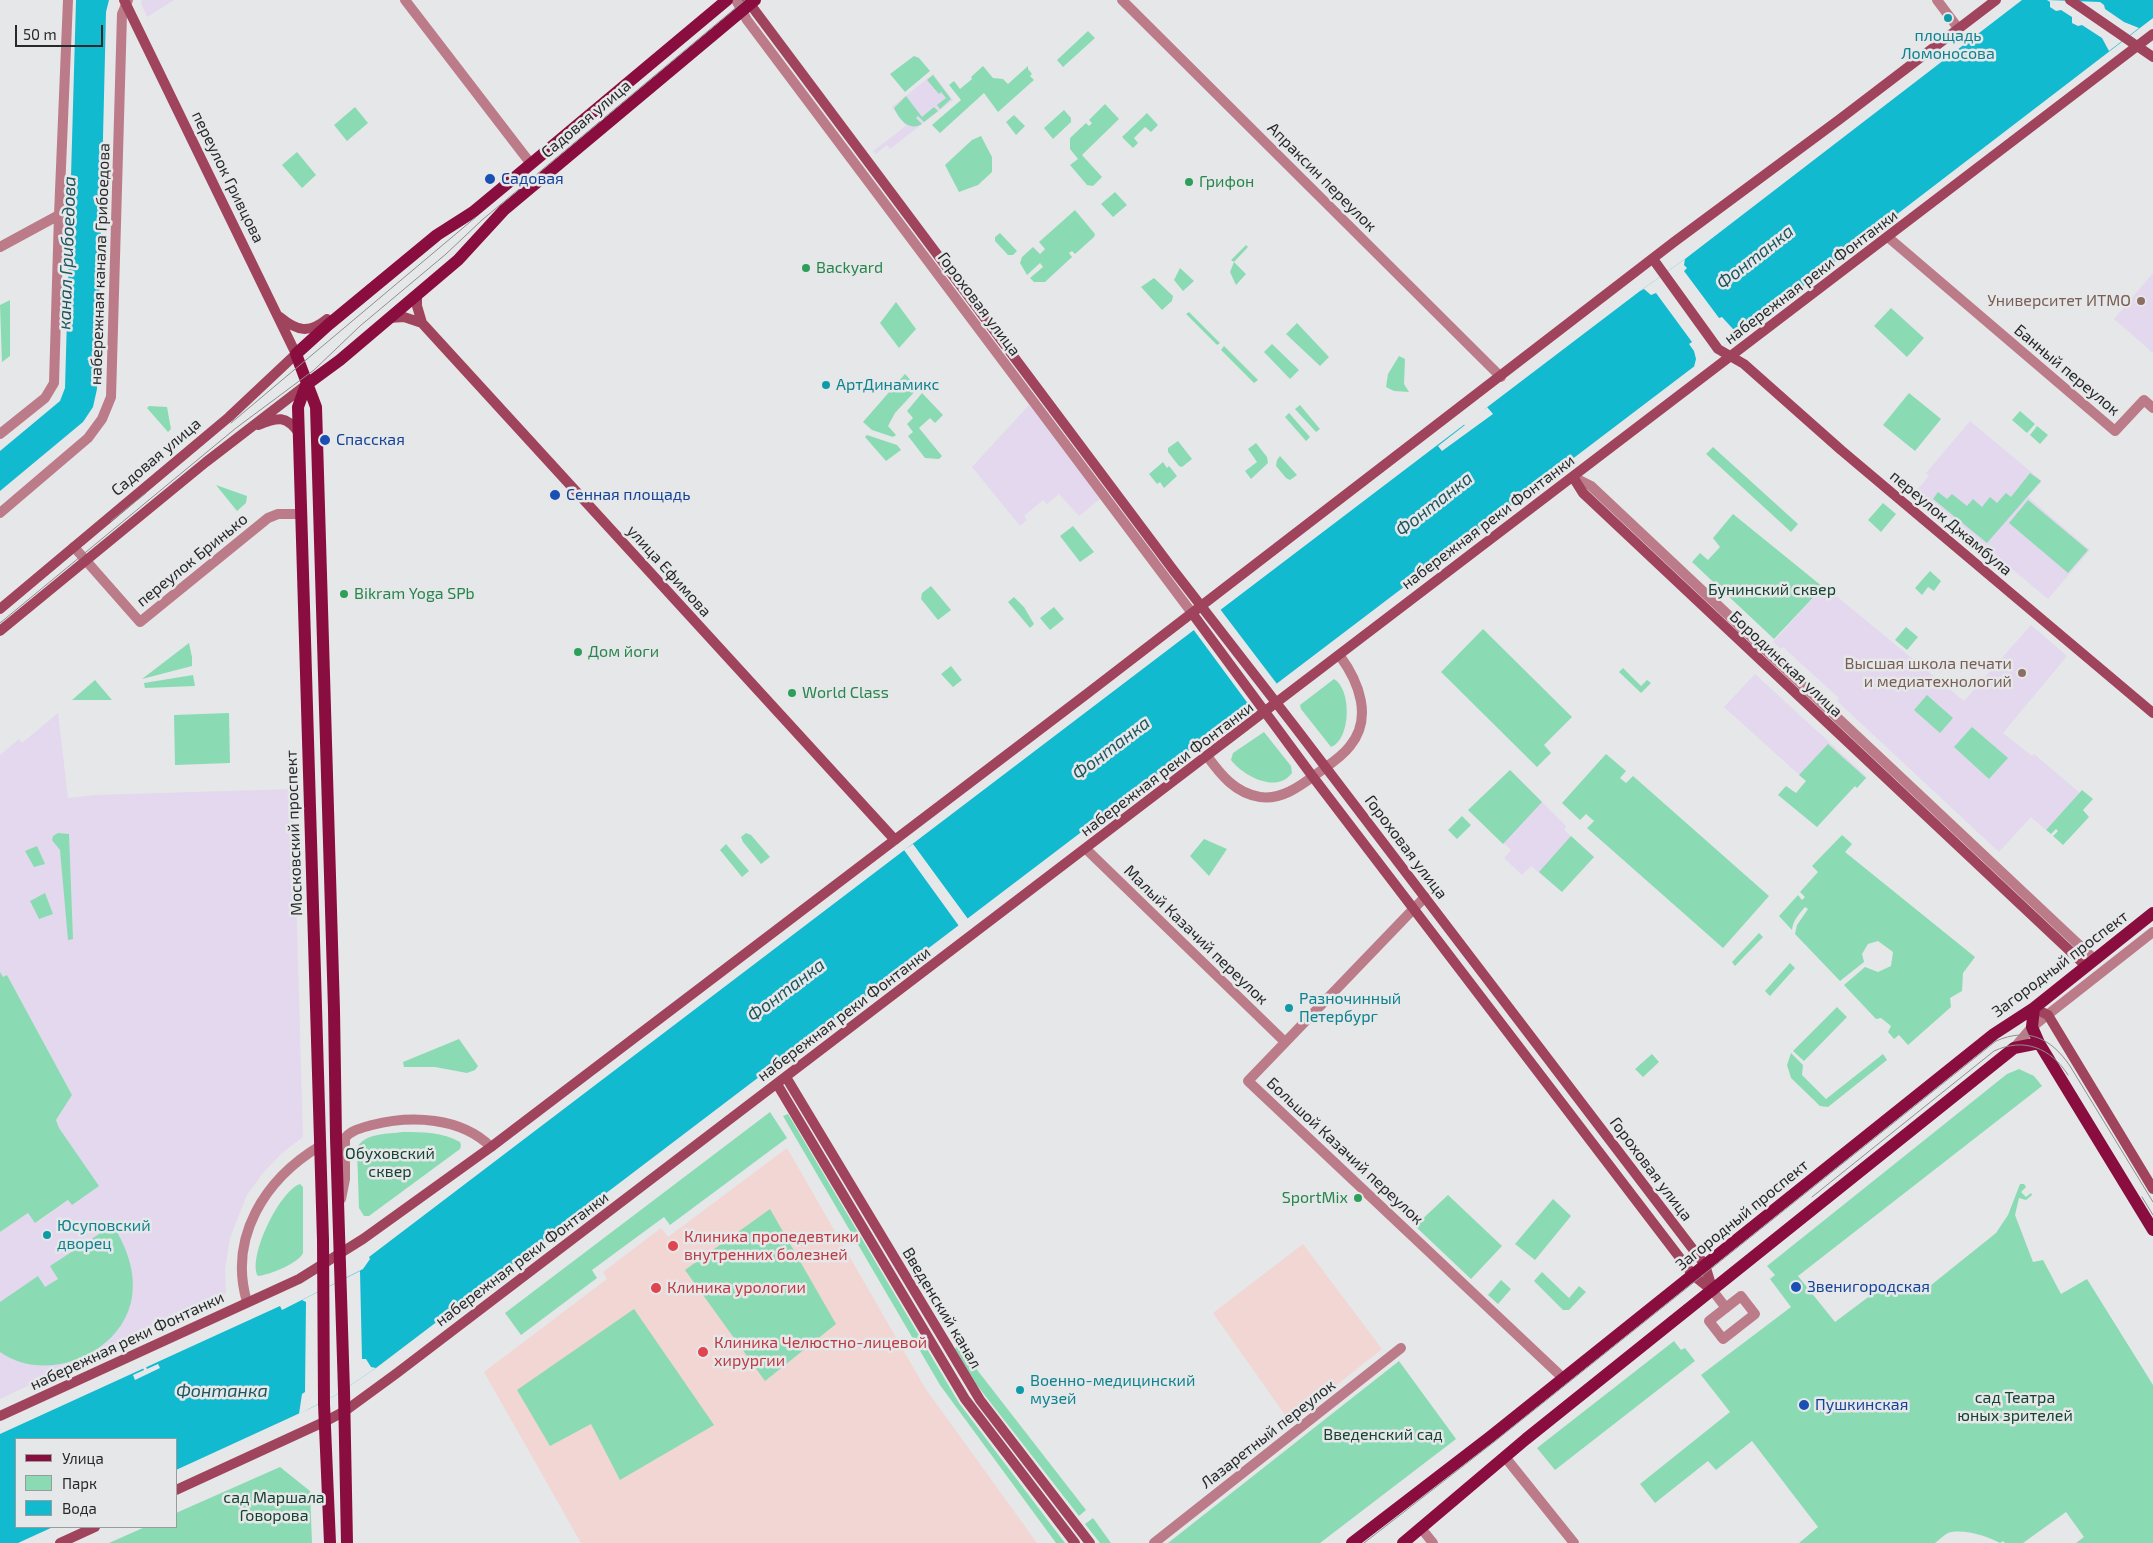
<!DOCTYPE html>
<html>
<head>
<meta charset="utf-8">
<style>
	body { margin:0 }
	#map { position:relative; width:2153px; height:1543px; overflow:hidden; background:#e6e7e9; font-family:"Exo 2",sans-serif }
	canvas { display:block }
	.legend { position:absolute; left:15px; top:1438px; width:162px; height:90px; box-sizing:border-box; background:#e6e7e9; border:1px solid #9a9b9d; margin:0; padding:6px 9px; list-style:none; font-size:15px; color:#28292a }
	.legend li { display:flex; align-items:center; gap:10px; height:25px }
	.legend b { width:25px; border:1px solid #9a9b9d }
	.scale { position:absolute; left:15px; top:25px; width:88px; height:22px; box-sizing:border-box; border:2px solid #28292a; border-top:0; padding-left:6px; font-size:15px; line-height:18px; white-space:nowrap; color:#28292a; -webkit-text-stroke:4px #e6e7e9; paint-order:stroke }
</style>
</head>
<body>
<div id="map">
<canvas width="2153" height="1543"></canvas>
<ul class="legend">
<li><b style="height:6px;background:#890e3f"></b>Улица</li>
<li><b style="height:14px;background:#8adbb4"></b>Парк</li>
<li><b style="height:14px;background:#12bad0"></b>Вода</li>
</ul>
<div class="scale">50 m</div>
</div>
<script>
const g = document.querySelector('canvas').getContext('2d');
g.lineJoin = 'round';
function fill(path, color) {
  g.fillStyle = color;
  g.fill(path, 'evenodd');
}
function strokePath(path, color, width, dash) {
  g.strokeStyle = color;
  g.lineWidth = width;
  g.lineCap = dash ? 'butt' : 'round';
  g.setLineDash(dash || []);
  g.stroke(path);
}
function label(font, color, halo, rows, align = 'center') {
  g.font = font + ' "Exo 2",sans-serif';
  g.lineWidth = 5;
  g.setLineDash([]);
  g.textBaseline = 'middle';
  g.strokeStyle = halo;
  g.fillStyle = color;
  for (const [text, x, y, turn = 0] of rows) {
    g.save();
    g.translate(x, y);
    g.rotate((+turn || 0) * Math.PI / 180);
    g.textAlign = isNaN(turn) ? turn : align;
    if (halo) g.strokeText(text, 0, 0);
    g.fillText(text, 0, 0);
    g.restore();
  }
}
const education = new Path2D(`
	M142,0H174L147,17L141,3Z
	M933,74L953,100L890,149L887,145L876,154L873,151L906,126L892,107Z
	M2153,273V353L2114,319Z
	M1029,405L1100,499L1079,516L1059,494L1047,504L1043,500L1024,516L1027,520L1020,526L972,467Z
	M1970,421L2042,481L2028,497L2090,550L2048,599L1917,490L1929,476L1926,473Z
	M1824,586L1964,701L2031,625L2067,656L2003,733L2032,756L2034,754L2080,793L2046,830L2031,817L1999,852L1837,701L1839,698L1818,679L1783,647L1781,649L1773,642Z
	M1755,674L1867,777L1857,788L1855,786L1817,827L1778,795L1786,786L1795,794L1806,781L1724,707Z
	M58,713L68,798L95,795L293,789L303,1137L282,1153L262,1174L247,1195L230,1238L225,1269L226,1293L0,1399V1232L28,1213L36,1223L69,1200L72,1204L59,1128L56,1120L72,1095L7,975L3,977L0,972V755L19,739L22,743Z
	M1510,770L1566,826L1564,830L1594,857L1562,892L1531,866L1522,875L1504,858L1511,850L1468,810Z`);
const medical = new Path2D(`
	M787,1148L925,1388L1037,1543H581L484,1372L607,1279L603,1272L661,1228L668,1237Z
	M1303,1244L1382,1349L1290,1422L1213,1313Z`);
const green = new Path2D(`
	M1088,31L1095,38L1063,67L1057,60Z
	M914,56L919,58L930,71L905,92L890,74Z
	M983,66L993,78L1003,79L1008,84L1028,66V69L1032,74L1030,76L1034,80L998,112L984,93L940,133L932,125L961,100L949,85L954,81L960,89L972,79L971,77Z
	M933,75L951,99L940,109L937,105L946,98L941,92L939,94L927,80Z
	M906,96L922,117L934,107L938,111L924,122L918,116L916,118L922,124C909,132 899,119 894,108Z
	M1105,104L1119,119L1082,155L1102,177L1093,186L1087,185L1070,165L1078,159L1070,149V138L1086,123L1089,126L1092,123L1089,120Z
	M355,107L368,123L347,141L334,125Z
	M1064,110L1071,118V122L1053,139L1044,128Z
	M1147,113L1158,125L1151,132L1145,127L1134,138L1138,143L1133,148L1122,137Z
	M1014,115L1025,126L1016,135L1006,122Z
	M981,136L992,157V172L978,185L959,192L945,165L972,140Z
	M297,152L316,175L302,188L282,165Z
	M1115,192L1127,205L1113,217L1101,204Z
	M1075,210L1095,234L1094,237L1075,254L1072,251L1069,253L1072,257L1045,282H1034L1030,278L1043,267L1040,263L1027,275L1020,263L1022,257L1033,247L1040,254L1045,249L1039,242Z
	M1000,233L1017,251L1013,255H1008L995,241V237Z
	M1246,245L1248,247L1234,262L1246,274L1236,285L1230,272L1234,262L1231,260Z
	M1180,268L1194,281L1183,291L1174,280Z
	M1154,278L1173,296L1172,301L1162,310L1141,287Z
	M10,300V356L2,362L0,305Z
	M896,302L916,329L899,348L880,323Z
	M1891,308L1924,338L1907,357L1874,326Z
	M1189,312L1220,343L1217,345L1186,314Z
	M1297,323L1329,357L1320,366L1286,334Z
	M1272,344L1299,370L1290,379L1264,352Z
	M1224,346L1258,380L1254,383L1221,350Z
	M1399,356L1405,359L1404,384L1409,392L1394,391L1386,387L1388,374Z
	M905,374L918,388L895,413L888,426L896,435L893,437L872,430L863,422Z
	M922,393L943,415L935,423L930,418L919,428L942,456L939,459L925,458L908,436L913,432L907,424L913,418L907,411Z
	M1909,393L1941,419L1915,451L1883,425Z
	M1300,405L1320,429L1316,432L1295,409Z
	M149,406L167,407L171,429L168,432L147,408Z
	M2020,411L2035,424L2027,433L2012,420Z
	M1289,413L1310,437L1306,441L1285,417Z
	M2037,426L2048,435L2040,444L2030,435Z
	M867,435L897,445L901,450L886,461L865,437Z
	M1178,441L1192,459L1182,467L1179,466L1168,452V448Z
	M1256,443L1267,457L1268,463L1251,479L1245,471L1257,462L1248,449Z
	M1713,447L1798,524L1791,532L1706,454Z
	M1280,456L1297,475L1290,480L1286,478L1276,466L1277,460Z
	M1163,462L1167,468L1169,466L1177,476L1164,488L1160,482L1157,484L1149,474Z
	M2030,473L2041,481L1987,543L1933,499L1938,492L1947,499L1952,494L1967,506L1973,499L1982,507L1990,497L1997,503L2006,493L2011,497Z
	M216,485L247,496L246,503L237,511Z
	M2028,500L2088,550L2068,573L2009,523Z
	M1883,503L1896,514L1881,532L1868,520Z
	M1733,514L1823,587L1774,639L1692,562L1700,553L1708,560L1720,547L1713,538Z
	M1073,526L1094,552L1080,562L1060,536Z
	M1930,571L1941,581L1934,591L1928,587L1922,595L1915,588Z
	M931,586L951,610L938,620L921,599L922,593Z
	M1014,597L1024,607L1034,624L1030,628L1008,602Z
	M1054,607L1064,619L1050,630L1040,618Z
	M1906,627L1918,637L1907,650L1895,640Z
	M1483,629L1572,717L1544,745L1551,753L1537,767L1441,672Z
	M189,643L192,657V666L142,679Z
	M951,666L962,680L953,687L941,674Z
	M1623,668L1641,686L1647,680L1651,683L1641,693L1619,672Z
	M193,675L195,686L145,688L144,683Z
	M1334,679C1352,689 1351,740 1331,747L1301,709L1300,705Z
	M95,680L112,700H72Z
	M1927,695L1953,718L1940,733L1914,710Z
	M229,713L230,763L175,765L174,715Z
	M1972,727L2008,758L1989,779L1954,747Z
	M1264,732L1291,766L1292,773C1277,794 1243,776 1231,760L1233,753Z
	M1828,744L1866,778L1857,788L1855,786L1817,827L1778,795L1786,786L1796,793L1806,781L1799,775Z
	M1606,754L1626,771L1620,778L1626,783L1633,776L1769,896L1723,948L1587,828L1594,821L1586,814L1580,820L1562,803Z
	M1510,770L1542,802L1503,844L1468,810Z
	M2082,790L2093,799L2083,810L2089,817L2063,845L2053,836L2058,831L2056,829L2051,834L2046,830Z
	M1462,816L1471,825L1457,839L1448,830Z
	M58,833L69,834L73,939L68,940L60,850L52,840L53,836Z
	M746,833L751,835L770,857L761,864L743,842L741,837Z
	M1842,835L1852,844L1845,852L1975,957L1963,973L1962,991L1950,998L1951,1007L1908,1045L1899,1035L1894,1039L1888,1032L1891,1026L1881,1018L1876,1019L1844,985L1865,967L1878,972L1891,966L1893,952L1878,941L1868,944L1862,954L1864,962L1840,981L1795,934L1797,925L1808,909L1805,907C1799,914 1793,920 1792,930L1779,916L1798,895L1802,900L1805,897L1800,892L1818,872L1812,866Z
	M1571,836L1594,857L1562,892L1539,872Z
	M1204,839L1227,849L1209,876L1190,856Z
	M726,844L749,871L742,877L720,850Z
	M37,846L45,864L34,867L25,851Z
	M45,893L53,914L39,919L30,901Z
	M1759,933L1763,937L1735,966L1732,962Z
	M1790,963L1795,968L1770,996L1765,991Z
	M0,972L3,977L7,975L72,1095L56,1120L59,1128L99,1186L72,1205L68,1200L35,1223L28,1213L0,1232Z
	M1837,1007L1847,1017L1804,1061L1793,1051Z
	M459,1039L478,1066L475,1070L467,1073L435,1067H404L403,1062Z
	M1791,1053L1803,1065L1802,1075L1826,1099L1883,1054L1887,1060L1828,1107L1820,1106L1791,1078L1787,1065Z
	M1652,1054L1659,1062L1643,1077L1635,1069Z
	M2019,1069L2034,1076L2042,1086L1798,1276L1835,1322L1887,1283L1920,1294L1996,1233L2008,1215L2020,1184H2024L2026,1187L2021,1192L2026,1197L2031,1193L2032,1195L2026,1200L2019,1198L2015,1215L2033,1262L2043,1260L2061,1294L2087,1279L2153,1385V1543H2076L2084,1537L2066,1512L2023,1543H2005L2003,1541L2000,1543C1988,1536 1962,1528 1948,1533C1944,1535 1939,1540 1935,1543H1799L1818,1527L1752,1441L1716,1470L1708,1461L1655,1503L1640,1484L1730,1412L1701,1375L1791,1307L1770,1279L1775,1275L1767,1266L2007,1074Z
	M770,1112L787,1138L670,1225L664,1217L592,1270L597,1278L521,1335L505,1313Z
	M788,1114L959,1403L1065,1543H1056L940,1385L783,1116Z
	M403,1132C422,1132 443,1132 460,1142L461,1145L460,1149L369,1216H364L359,1208L357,1149C362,1133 389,1134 403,1132Z
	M300,1184L303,1187V1253C299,1263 269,1275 258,1276C247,1258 280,1190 300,1184Z
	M1448,1195L1502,1246L1471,1279L1415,1226Z
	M1553,1199L1571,1216L1535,1260L1515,1244Z
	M770,1209L836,1324L765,1381L685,1270Z
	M113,1225C126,1247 136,1270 132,1297C123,1354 46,1385 0,1352V1302L38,1276L45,1287L58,1279L50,1266Z
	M1542,1272L1569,1298L1579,1286L1586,1292L1569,1310H1563L1534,1281Z
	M1501,1280L1511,1289L1498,1304L1488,1295Z
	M634,1309L714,1425L620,1480L591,1424L550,1446L517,1390Z
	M1674,1341L1681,1350L1685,1348L1695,1361L1555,1470L1537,1448Z
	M960,1342L978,1371L1086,1510L1079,1516L976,1384L955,1349Z
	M1399,1361L1456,1439L1320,1543H1168Z
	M280,1467L310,1491L312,1543H109L145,1527H176V1513Z
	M1093,1518L1111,1543H1100L1085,1524Z`);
const water = new Path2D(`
	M76,0H109L106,12L97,389L93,407L83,422L0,491V451L60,401L65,388Z
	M2022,0H2153V18L1742,333L1700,362L376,1368L336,1395L311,1408L176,1470V1439H16V1527H53L18,1543H0V1434L280,1306L282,1310L363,1269L370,1259L369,1257L1640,291L1685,259Z`);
const pier = new Path2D(`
	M2047,0L2100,2L2104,5L2105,9L2124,22L2139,28L2109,51L2102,38L2082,25L2078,26L2072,23V17L2061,10L2056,11L2050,7V2Z
	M1685,259L1684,265L1687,268L1684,271L1719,318L1722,317L1733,329L1742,333L1694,367L1696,359L1694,351L1689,344L1692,342L1656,293L1651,295L1644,289L1640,291Z
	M1483,406L1485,409L1487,407L1493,414L1442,451L1438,446L1465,425L1461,423Z
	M1220,609L1277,684L1249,705L1193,629Z
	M913,844L968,919L959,926L904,850Z
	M360,1271L362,1359H366L371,1367L376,1368L336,1395L299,1414L302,1394L305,1392L306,1302L302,1300Z
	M157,1359L158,1361L146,1367L147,1369L158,1364L160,1368L135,1380L133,1375L144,1370L143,1368L132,1373L131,1371Z`);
const street = new Path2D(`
	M405,0L531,164
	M736,0L747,20L1192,613
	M1122,0L1501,377
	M1937,0L1958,28
	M1889,238L2115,431L2144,400L2153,408
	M0,247L59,215
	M0,434L45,398L54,383L59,215L68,0
	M1573,477L1591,486L2094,959
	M0,513L88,438L102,419L111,397L122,14L128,0
	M74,547L140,622L268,518L278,514H301
	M1207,756C1221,775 1235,793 1260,797C1281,800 1299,787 1315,775C1327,766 1341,758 1350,746C1373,718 1359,682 1340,656
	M1086,849L1285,1042
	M1425,897L1248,1081L1563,1378
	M2014,1048L2032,1027L2153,932
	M341,1199L345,1179V1138C351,1130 362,1128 372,1125C411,1115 461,1117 491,1147
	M1713,1291L1726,1308
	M1741,1296L1755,1314L1723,1339L1709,1321Z
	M247,1302C228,1237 265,1179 320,1146
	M1505,1457L1574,1543
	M1421,1528L1433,1543
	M1154,1543L1401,1348`);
const secondary = new Path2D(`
	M747,0L1174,571L1295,727L1705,1265L1713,1291
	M2070,0L2153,57
	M1653,259L1718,349L1744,364L1841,450L2153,713
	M417,295V306L422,323L895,840
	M280,317C297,331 309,334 327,319
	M389,318L404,317L422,323
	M258,425C278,417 286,415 299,433
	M1573,477L1583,493L2086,966
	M0,609L229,417L296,354L124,0
	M1192,613L1313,777L1693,1275L1713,1291
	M0,631L206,462L306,385
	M2034,1008L2048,1015L2153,1189
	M786,1077L980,1400L1090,1543
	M777,1084L965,1399L1075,1543
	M0,1416L299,1279L363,1239L491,1147L1088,693L1674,242L1840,119L1996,0
	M176,1490L326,1421L345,1411L397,1373C983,928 1568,481 2153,34
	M60,1543L95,1527`);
const primary = new Path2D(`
	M306,385L298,407L323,1240L324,1404L330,1543
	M306,385L340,360L458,260L504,210L755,0
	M2034,1008L2032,1027L2039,1043L2153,1230
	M347,1543L344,1391L336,1138L334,1010L316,407L296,354L328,325L437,235L473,212L514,178L727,0
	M1352,1543L1490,1437L1994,1034L2034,1008L2153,913
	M1403,1543L1526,1439L2014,1048L2039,1043`);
const tram = new Path2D(`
	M231,423L476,217
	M111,521L146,493
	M0,623L236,428L314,370L360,326L446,254L482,220L745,0
	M1812,1197L1994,1051C2024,1037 2051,1048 2068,1075
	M2142,1197L2153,1215
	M1364,1543L1494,1442L1996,1041C2028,1027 2051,1038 2070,1066L2153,1202`);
const markers = [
	[1948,18,5,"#0f9aa8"],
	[490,179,6,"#1a4fb4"],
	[1189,182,5,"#2e9e5b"],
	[806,268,5,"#2e9e5b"],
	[2141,301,5,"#8d6e63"],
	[826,385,5,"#0f9aa8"],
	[325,440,6,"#1a4fb4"],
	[555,495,6,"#1a4fb4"],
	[344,594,5,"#2e9e5b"],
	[578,652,5,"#2e9e5b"],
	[2022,673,5,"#8d6e63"],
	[792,693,5,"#2e9e5b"],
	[1289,1008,5,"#0f9aa8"],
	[1358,1198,5,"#2e9e5b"],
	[47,1235,5,"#0f9aa8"],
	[673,1246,6,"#e0444e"],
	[1796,1287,6,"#1a4fb4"],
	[656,1288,6,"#e0444e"],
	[703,1352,6,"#e0444e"],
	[1020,1390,5,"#0f9aa8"],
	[1804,1405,6,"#1a4fb4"]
];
const cultureNames = [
	["площадь",1948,36,"center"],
	["Ломоносова",1948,54,"center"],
	["АртДинамикс",836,385],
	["Разночинный",1299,999],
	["Петербург",1299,1017],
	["Юсуповский",57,1226],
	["дворец",57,1244],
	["Военно-медицинский",1030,1381],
	["музей",1030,1399]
];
const streetNames = [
	["Садовая улица",586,119,-40],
	["переулок Гривцова",228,177,64],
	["Апраксин переулок",1322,177,45],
	["набережная канала Грибоедова",100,264,-88],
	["набережная реки Фонтанки",1811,277,-37],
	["Гороховая улица",979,304,53],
	["Банный переулок",2067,370,40],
	["Садовая улица",156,457,-40],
	["набережная реки Фонтанки",1488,522,-37],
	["переулок Джамбула",1951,523,40],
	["переулок Бринько",192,560,-39],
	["улица Ефимова",669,571,48],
	["Бородинская улица",1786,664,43],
	["набережная реки Фонтанки",1167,769,-37],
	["Московский проспект",294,833,-92],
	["Гороховая улица",1406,847,53],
	["Малый Казачий переулок",1196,935,44],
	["Загородный проспект",2060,964,-37],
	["набережная реки Фонтанки",844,1014,-37],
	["Большой Казачий переулок",1345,1151,43],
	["Гороховая улица",1651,1169,53],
	["Загородный проспект",1742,1215,-39],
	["набережная реки Фонтанки",522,1259,-37],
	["Введенский канал",942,1308,59],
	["набережная реки Фонтанки",127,1341,-25],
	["Лазаретный переулок",1268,1434,-38]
];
const transitNames = [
	["Садовая",501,179],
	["Спасская",336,440],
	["Сенная площадь",566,495],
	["Звенигородская",1807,1287],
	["Пушкинская",1815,1405]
];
const leisureNames = [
	["Грифон",1199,182],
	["Backyard",816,268],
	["Bikram Yoga SPb",354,594],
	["Дом йоги",588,652],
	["World Class",802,693],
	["SportMix",1348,1198,"right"]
];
const educationNames = [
	["Университет ИТМО",2131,301],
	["Высшая школа печати",2012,664],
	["и медиатехнологий",2012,682]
];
const parkNames = [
	["Бунинский сквер",1772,590],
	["Обуховский",390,1154],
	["сквер",390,1172],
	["сад Театра",2015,1398],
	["юных зрителей",2015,1416],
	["Введенский сад",1383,1435],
	["сад Маршала",274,1498],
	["Говорова",274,1516]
];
const healthNames = [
	["Клиника пропедевтики",684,1237],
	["внутренних болезней",684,1255],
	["Клиника урологии",667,1288],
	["Клиника Челюстно-лицевой",714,1343],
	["хирургии",714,1361]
];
const waterNames = [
	["канал Грибоедова",67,253,-88],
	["Фонтанка",1755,257,-38],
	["Фонтанка",1434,504,-38],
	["Фонтанка",1111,748,-37],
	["Фонтанка",786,990,-37],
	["Фонтанка",222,1391]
];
fill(education, '#e3d8ed');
fill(medical, '#f1d6d3');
fill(green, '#8adbb4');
fill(water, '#12bad0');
fill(pier, '#e6e7e9');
strokePath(street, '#bc7b89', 10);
strokePath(secondary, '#a0445d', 10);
strokePath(primary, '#890e3f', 12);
strokePath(tram, '#8d8e8f', 1);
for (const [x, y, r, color] of markers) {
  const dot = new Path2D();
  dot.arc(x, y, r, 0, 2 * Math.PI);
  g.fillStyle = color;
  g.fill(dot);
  strokePath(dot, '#e6e7e9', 2);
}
label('16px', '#0d838f', '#e6e7e9', cultureNames, 'left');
label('16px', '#28292a', '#e6e7e9', streetNames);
label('16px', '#164399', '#e6e7e9', transitNames, 'left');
label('16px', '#27864d', '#e6e7e9', leisureNames, 'left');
label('16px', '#785e54', '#e6e7e9', educationNames, 'right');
label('16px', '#144330', '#e6e7e9', parkNames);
label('16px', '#be3a42', '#e6e7e9', healthNames, 'left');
label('italic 18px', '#1c5760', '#e6e7e9', waterNames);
</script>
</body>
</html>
